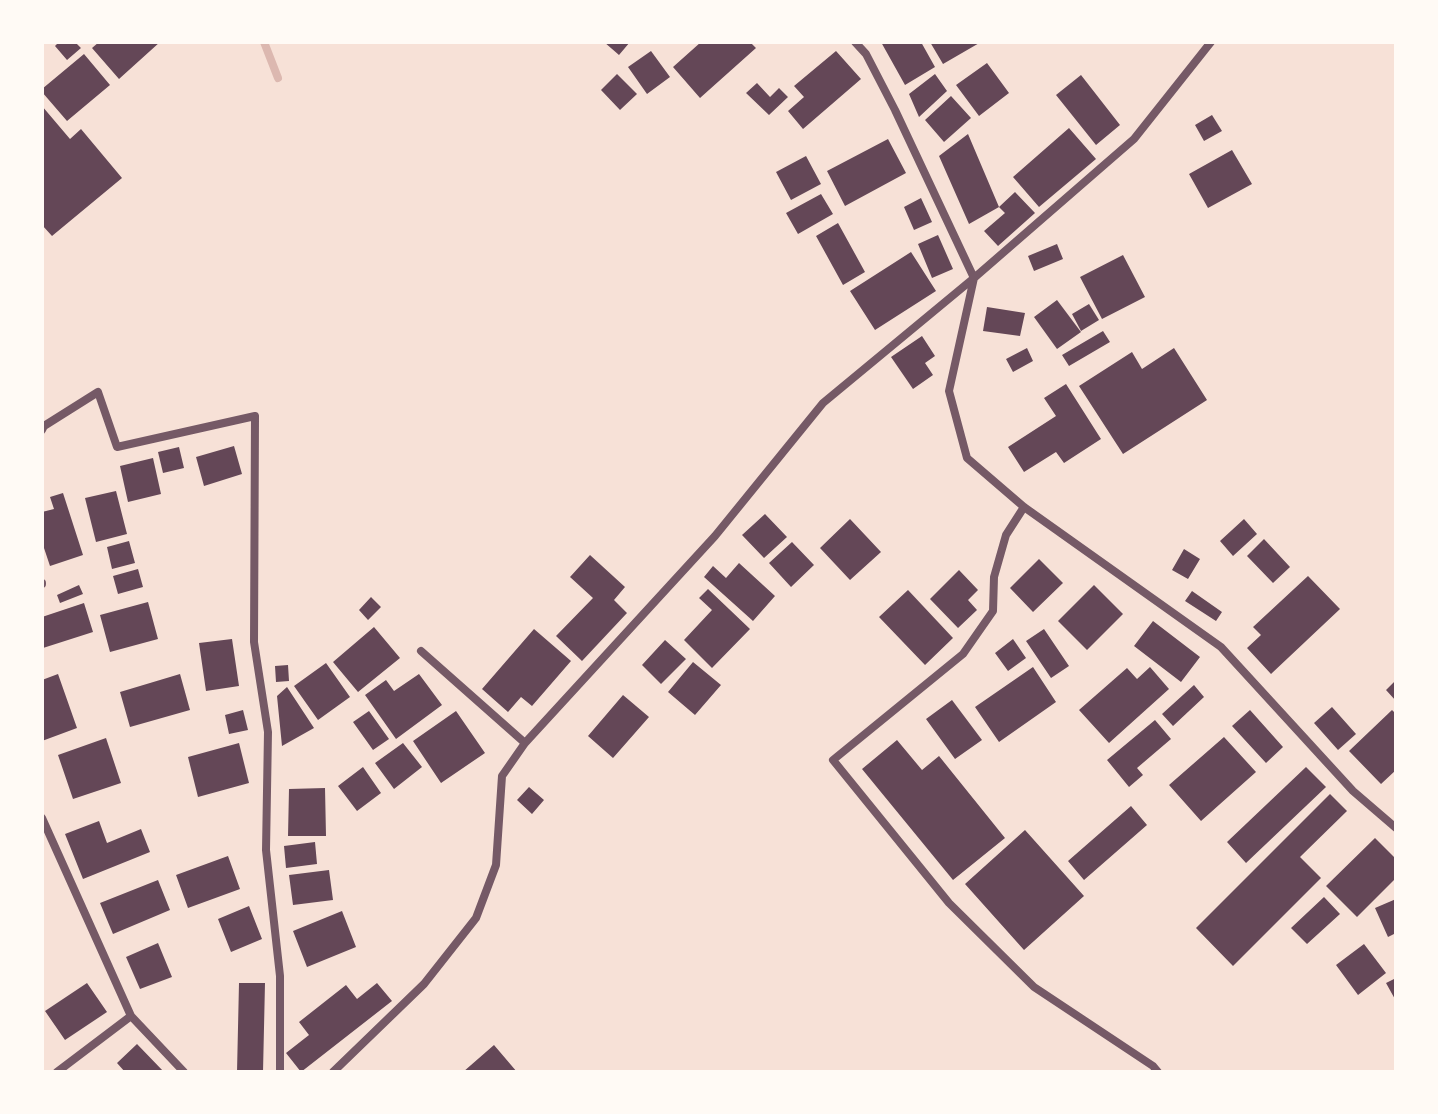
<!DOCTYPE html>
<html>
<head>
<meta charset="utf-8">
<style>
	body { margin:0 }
	#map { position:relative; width:1438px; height:1114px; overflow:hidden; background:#f7e1d7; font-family:Commissioner,sans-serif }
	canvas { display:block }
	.frame { position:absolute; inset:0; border:44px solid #fffaf5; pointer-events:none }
</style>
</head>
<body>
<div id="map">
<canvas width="1438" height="1114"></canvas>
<div class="frame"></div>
</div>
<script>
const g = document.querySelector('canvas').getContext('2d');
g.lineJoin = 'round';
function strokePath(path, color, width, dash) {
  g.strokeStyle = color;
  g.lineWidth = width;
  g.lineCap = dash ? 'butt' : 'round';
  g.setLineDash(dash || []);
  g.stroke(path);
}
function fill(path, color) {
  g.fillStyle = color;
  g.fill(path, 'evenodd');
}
const stream = new Path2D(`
	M264,42L278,78`);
const building = new Path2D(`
	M59,42H75L81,48L67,60L55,46Z
	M99,42H160L119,79L92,48Z
	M604,42H630L619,55Z
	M701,42H750L756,48L700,98L673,67Z
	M881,42H921L935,67L905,85Z
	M930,42H981L943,64Z
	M651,51L670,77L647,94L628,67Z
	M836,51L861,79L803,129L788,111L804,97L794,86Z
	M84,54L110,85L67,121L42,92V89Z
	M987,63L1009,93L979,116L956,85Z
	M617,74L637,94L620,110L601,90Z
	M935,74L947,91L919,117L909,94Z
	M1081,75L1120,125L1096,145L1056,95Z
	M757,83L770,97L779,88L788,97L769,115L746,93Z
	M951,96L971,118L944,142L925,120Z
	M42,106L70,139L81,129L122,178L52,236L42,225Z
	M1212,115L1222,131L1204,141L1195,125Z
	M1069,128L1096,159L1039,207L1013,177Z
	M968,134L999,207L969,224L939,156Z
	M888,139L906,173L845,206L827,171Z
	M1232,150L1252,184L1208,208L1189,174Z
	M806,156L821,184L791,200L776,172Z
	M1015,192L1035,213L998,246L984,231L1005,213L999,207Z
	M821,194L833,214L798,234L786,213Z
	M921,198L932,222L914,230L904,207Z
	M838,223L865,272L843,285L816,236Z
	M938,235L953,269L932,278L918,244Z
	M1057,244L1063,259L1034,271L1028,256Z
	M911,252L936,291L875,330L850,291Z
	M1123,255L1145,297L1102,319L1080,277Z
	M1057,300L1081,332L1057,349L1034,317Z
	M1089,304L1099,320L1081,331L1072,314Z
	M987,307L1025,313L1020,336L983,331Z
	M1103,331L1110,342L1069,366L1062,355Z
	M922,336L935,356L925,363L933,375L913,389L891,357Z
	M1027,348L1033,361L1013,372L1006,359Z
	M1174,348L1207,400L1123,454L1079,386L1132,352L1142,369Z
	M1066,384L1101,439L1064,463L1056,452L1024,472L1008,447L1056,416L1044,398Z
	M234,446L242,474L204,486L196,457Z
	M179,447L184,468L163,473L158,452Z
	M153,458L161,494L128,502L120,466Z
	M116,491L127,534L96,542L85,498Z
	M63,493L83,555L50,566L42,542V512L54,509L50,497Z
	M765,514L787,537L764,558L742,535Z
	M850,519L881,552L850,580L820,548Z
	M1244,519L1257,534L1233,556L1220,541Z
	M1264,539L1290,567L1273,583L1247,556Z
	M129,541L135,563L112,569L107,547Z
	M792,542L814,565L791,587L769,563Z
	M1184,549L1200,559L1188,579L1172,570Z
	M590,555L625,587L614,600L627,613L582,661L556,636L593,598L570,577Z
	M1039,559L1063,583L1033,612L1010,588Z
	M739,563L775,596L753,621L704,577L713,566L726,578Z
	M138,569L143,587L118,594L113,576Z
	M959,570L978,590L968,600L977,610L958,628L930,599Z
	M1308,576L1340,609L1271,674L1247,648L1261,635L1253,627Z
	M79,585L83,594L60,603L57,595Z
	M1094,585L1123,614L1087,650L1058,621Z
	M708,589L750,629L712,668L684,640L712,610L699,598Z
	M908,590L953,638L925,665L879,617Z
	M1192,591L1222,612L1216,621L1185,601Z
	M371,597L381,607L368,620L359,610Z
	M148,602L158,639L110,652L100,615Z
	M84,603L93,632L43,648L42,617Z
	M1153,621L1200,657L1181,682L1134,646Z
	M374,627L400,658L358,692L333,662Z
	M534,629L571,661L532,706L521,697L508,712L482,689Z
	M1044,629L1069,666L1051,678L1026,641Z
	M232,639L239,686L206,691L199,643Z
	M1013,639L1026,658L1008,671L995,653Z
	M665,640L686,659L661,684L642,665Z
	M693,662L721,685L695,715L668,692Z
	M326,663L350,697L318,720L294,686Z
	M288,665L289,681L276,682L275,666Z
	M1033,667L1056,702L999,742L975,707Z
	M1150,667L1169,689L1109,743L1079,710L1127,668L1137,679Z
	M58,674L77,728L42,741V680Z
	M180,674L190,710L130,727L120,692Z
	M419,674L442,705L396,739L365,695L386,680L394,691Z
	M1396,680V701L1386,690Z
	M1194,685L1204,697L1173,726L1162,714Z
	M287,687L314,728L282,746L277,696Z
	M623,695L649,717L613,758L588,736Z
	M952,700L982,740L955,759L926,719Z
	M1332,707L1356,734L1338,750L1314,723Z
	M243,710L248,730L229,734L225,715Z
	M1250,710L1283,747L1266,763L1232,726Z
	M1392,710L1396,714V770L1381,784L1349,751Z
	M369,711L389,739L373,750L353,722Z
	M456,711L485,753L441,783L413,741Z
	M1155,720L1171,739L1137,768L1143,775L1129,787L1107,760Z
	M1224,737L1256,772L1201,821L1169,785Z
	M106,738L121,783L73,799L58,755Z
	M897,740L922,770L939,756L1005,838L953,880L862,769Z
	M239,743L249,783L198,797L188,757Z
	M403,743L422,767L394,789L375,763Z
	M363,767L381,793L357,811L338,786Z
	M1306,767L1326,787L1246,863L1227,842Z
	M529,787L544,800L532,814L517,800Z
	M325,788L326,836H288L289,789Z
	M1330,794L1347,811L1300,857L1321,878L1233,966L1196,928Z
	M1131,806L1147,825L1084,880L1068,861Z
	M99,821L107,843L141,829L150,852L83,879L65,834Z
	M1025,830L1084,896L1024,950L965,884Z
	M1375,838L1396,859V878L1357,917L1326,886Z
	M315,842L317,864L286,868L284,846Z
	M228,856L240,889L188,908L176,875Z
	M329,870L333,900L293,905L289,875Z
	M158,880L170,910L113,934L100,903Z
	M1324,897L1340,914L1307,944L1291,928Z
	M1396,899V933L1388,937L1375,908Z
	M249,906L262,939L231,952L218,919Z
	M342,911L356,947L307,967L293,931Z
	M158,943L172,977L140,989L126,957Z
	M1364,944L1386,973L1358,995L1336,965Z
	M1396,978V1001L1386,983Z
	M87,983L107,1012L65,1040L45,1011Z
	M239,983H265L263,1072H237Z
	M377,983L392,1001L301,1072L286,1053L309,1035L299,1022L346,985L357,999Z
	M137,1044L164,1072H125L117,1063Z
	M494,1045L517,1072H463Z`);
const minor = new Path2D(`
	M855,42L866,54L895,110L974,278L949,391L967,458L1024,507L1221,647L1353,791L1396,828
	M42,430L44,426L98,392L117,447L255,416L254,642L268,732L266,850L280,976V1072
	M1024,507L1006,535L994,577L993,611L963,654L833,760L949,903L1034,987L1153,1066L1158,1072
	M42,583V584
	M421,651L525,743
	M42,818L131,1016L184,1072
	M57,1072L131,1016
	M333,1072L424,984L476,918L496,865L502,776L525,743L715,536L823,403L974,278L1134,139L1211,42`);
strokePath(stream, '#dcb8b0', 8);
fill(building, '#644757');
strokePath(minor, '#755966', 8);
</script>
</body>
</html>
